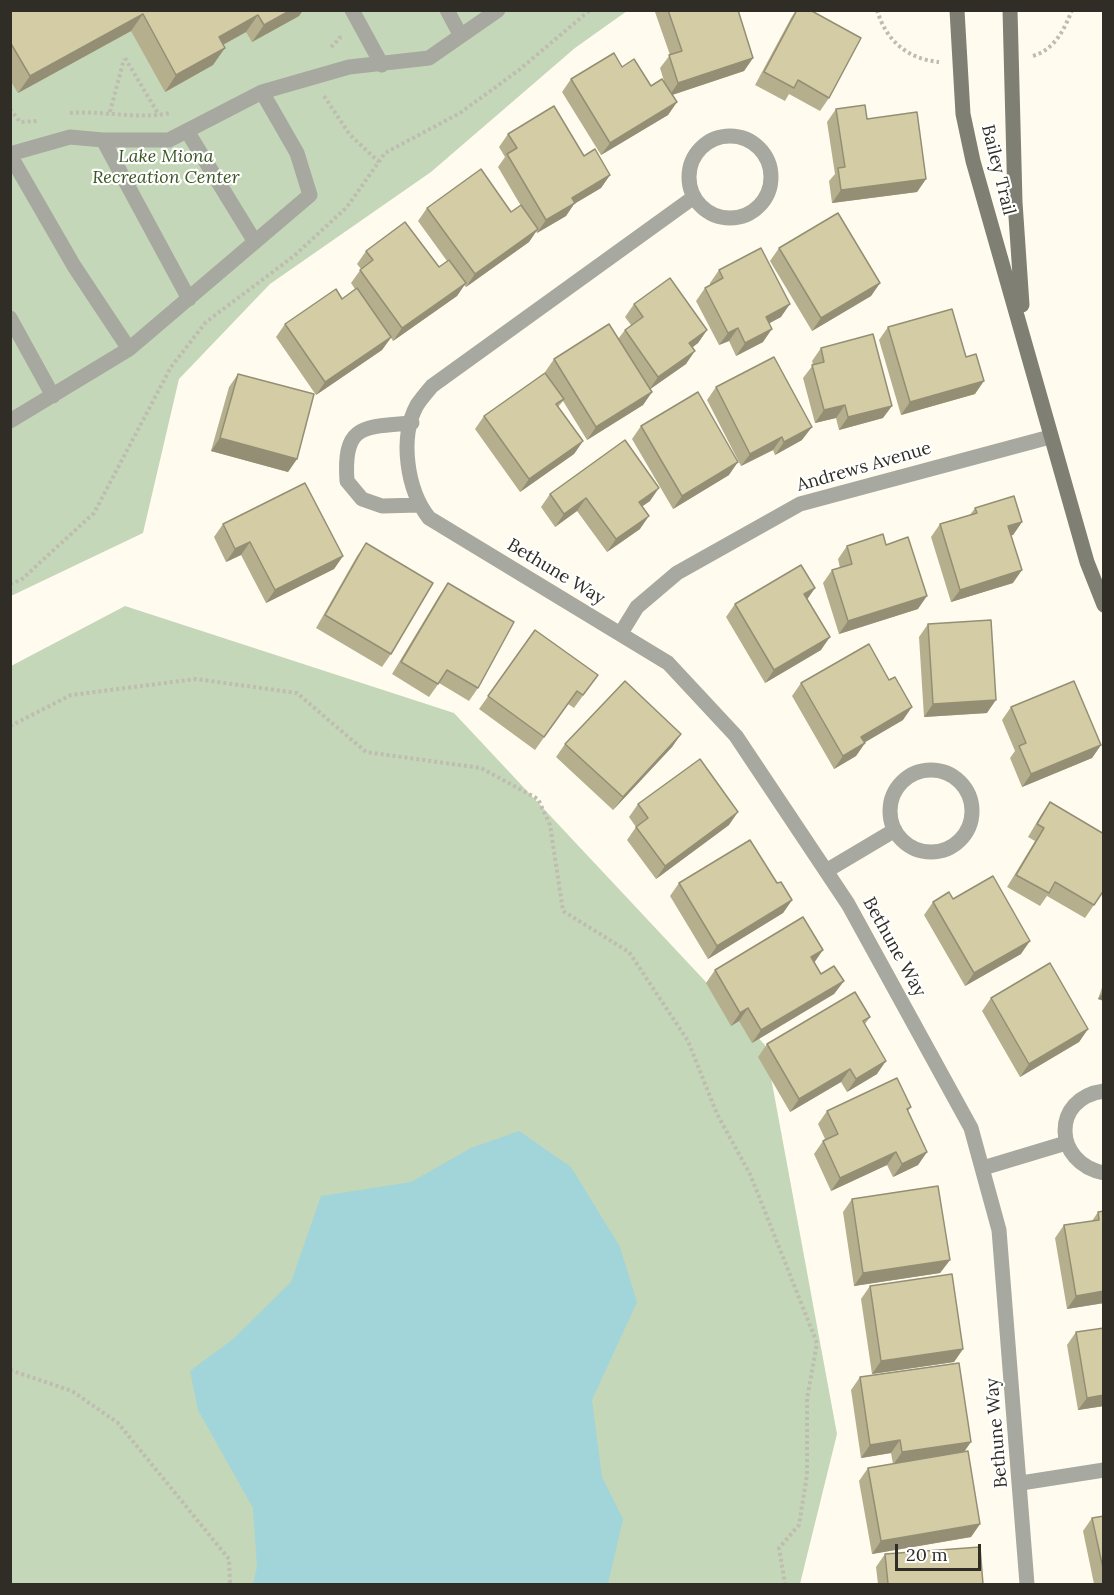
<!DOCTYPE html>
<html>
<head>
<meta charset="utf-8">
<style>
	body { margin:0 }
	#map { position:relative; width:1114px; height:1595px; overflow:hidden; background:#fffcef; font-family:Lora,serif }
	canvas { display:block }
	.frame { position:absolute; inset:0; border:12px solid #2f2d25; pointer-events:none }
	.scale { position:absolute; left:895px; top:1544px; width:86px; height:27px; box-sizing:border-box; border:3px solid #2f2d25; border-top:0; padding-left:8px; font-size:18px; line-height:21px; white-space:nowrap; color:#2f2d25; -webkit-text-stroke:4px #fff; paint-order:stroke }
</style>
</head>
<body>
<div id="map">
<canvas width="1114" height="1595"></canvas>
<div class="frame"></div>
<div class="scale">20 m</div>
</div>
<script>
const g = document.querySelector('canvas').getContext('2d');
g.lineJoin = 'round';
function fill(path, color) {
  g.fillStyle = color;
  g.fill(path, 'evenodd');
}
function strokePath(path, color, width, dash) {
  g.strokeStyle = color;
  g.lineWidth = width;
  g.lineCap = dash ? 'butt' : 'round';
  g.setLineDash(dash || []);
  g.stroke(path);
}
function label(font, color, halo, rows, align = 'center') {
  g.font = font + ' Lora,serif';
  g.lineWidth = 4.5;
  g.setLineDash([]);
  g.textBaseline = 'middle';
  g.strokeStyle = halo;
  g.fillStyle = color;
  for (const [text, x, y, turn = 0] of rows) {
    g.save();
    g.translate(x, y);
    g.rotate((+turn || 0) * Math.PI / 180);
    g.textAlign = isNaN(turn) ? turn : align;
    if (halo) g.strokeText(text, 0, 0);
    g.fillText(text, 0, 0);
    g.restore();
  }
}
const green = new Path2D(`
	M11,11H627L575,48L431,172L270,284L179,379L143,533L11,596Z
	M125,606L454,713L765,1045L837,1434L800,1584H11V666Z`);
const water = new Path2D(`
	M519,1131L571,1167L620,1247L637,1302L592,1400L602,1477L623,1519L608,1584H253L257,1567L253,1508L198,1410L190,1371L233,1339L291,1282L321,1196L411,1182L471,1148Z`);
const path = new Path2D(`
	M877,10C886,41 908,59 939,62
	M331,47L340,38L339,35
	M1033,56C1055,49 1064,30 1072,10
	M125,58L159,115
	M324,96L350,135L379,162
	M10,109L20,122L39,121
	M110,112L124,59
	M70,113C102,110 138,120 170,113
	M10,584L21,580L94,513L171,367L206,322L294,256L347,207L385,153L460,113L519,70L590,10
	M10,726L71,695L196,679L297,693L366,752L481,768L538,799L550,825L563,911L629,952L688,1041L717,1114L750,1174L817,1343L807,1399V1475L799,1525L779,1548L785,1584
	M10,1370L72,1391L118,1423L229,1559L230,1584`);
const lane = new Path2D(`
	M352,10L382,65
	M447,10L461,36
	M187,131L255,242
	M103,140L189,299
	M10,154L70,137L103,140H169L262,92L349,67L429,58L498,10
	M10,155L74,266L129,349
	M10,318L53,396
	M10,421L129,349L310,195L297,153L262,92`);
const street = new Path2D(`
	M689 177a41 41 0 1 1 82 0a41 41 0 1 1-82 0Z
	M694,197L432,386C427,392 421,399 417,405C399,438 407,490 429,518L668,663L736,736L848,904L971,1128L999,1230L1027,1584
	M412,423C363,427 343,424 347,481L362,499L382,506L419,505
	M621,633L637,607L677,573L800,504L1050,437
	M890 811a41 41 0 1 1 82 0a41 41 0 1 1-82 0Z
	M826,871L895,830
	M1104,1091C1051,1098 1053,1163 1104,1173
	M983,1168L1066,1143
	M1021,1483L1104,1470`);
const secondary = new Path2D(`
	M957,10L963,114L973,161L1087,562L1104,605
	M1010,10L1015,202L1022,305`);
const wall = new Path2D(`
	M10,10H303L299,16L252,42L246,32L223,45L213,65L165,92L131,31L18,93L10,80Z
	M657,10H738L753,58L744,71L672,95L677,102L668,115L601,155L562,92L571,79L622,67L651,86L664,81L660,68L670,55L655,12Z
	M796,10H810L829,98L820,111L789,94L785,101L755,85L791,18Z
	M836,109L867,119L926,179L917,192L832,203L829,181L835,174L827,122Z
	M508,134L584,156L610,175L601,188L574,204L566,216L537,233L536,231L529,242L466,287L464,285L457,296L393,341L391,338L382,350L316,395L276,337L285,324L342,299L355,289L351,283L361,269L357,264L366,251L439,267L447,261L418,221L427,208L511,212L521,206L498,167L505,157L499,147Z
	M779,248L880,283L871,296L812,331L770,261Z
	M719,270L781,317L769,323L763,342L736,356L729,341L719,345L696,301L705,288L710,285V283Z
	M634,304L707,330L698,343L692,348L686,364L650,389L652,392L643,405L587,440L563,401L558,407L583,441L574,454L520,492L475,429L484,416L545,373V372L554,359L618,339L625,330L631,325L625,317Z
	M888,327L975,394L901,415L879,340Z
	M821,348L883,418L839,430L836,418L815,423L803,378L813,365L812,361Z
	M238,374L297,459L288,472L211,451L229,387Z
	M716,387L802,440L775,455L773,450L741,466L707,400Z
	M641,426L729,475L673,509L632,439Z
	M550,494L650,501L642,506L640,529L607,552L577,511L555,527L541,507Z
	M975,508L1022,522L1013,535H1011L1013,583L951,602L931,537L940,524L970,515Z
	M223,524L343,556L334,569L266,603L241,555L226,562L214,537Z
	M366,543L391,654L382,667L316,628L357,556Z
	M886,545L918,609L839,634L823,583L832,570L840,568L838,559L847,546Z
	M448,583L478,688L469,701L439,683L429,697L392,674L439,596Z
	M815,588L807,599L821,650L765,683L726,617L735,604Z
	M928,624L987,713L924,717L919,637Z
	M535,630L598,675L574,708L568,704L535,750L479,709Z
	M801,683L903,720L864,742L865,743L856,756L834,769L792,696Z
	M1011,707L1101,745L1092,758L1022,787L1010,758L1015,751L1002,720Z
	M681,734L672,747L613,810L556,757L565,744Z
	M1050,802L1094,905L1085,918L1047,896L1040,906L1007,887L1035,841L1028,837L1041,815Z
	M638,804L729,825L656,879L627,840L636,827L629,817Z
	M679,883H777L792,900L783,913L708,959L670,896Z
	M953,899L1021,954L965,986L924,915L933,902Z
	M814,962L821,974L844,981L834,994L752,1043L739,1021L731,1026L706,983L715,970Z
	M1104,982V1001L1098,999Z
	M991,998L1088,1029L1079,1042L1020,1077L982,1011Z
	M870,1017L865,1024L877,1074L847,1092L841,1082L790,1112L758,1057L767,1044Z
	M911,1107L908,1111L927,1152L918,1165L893,1177L887,1165L831,1191L814,1154L823,1141L825,1139L818,1124L827,1111Z
	M852,1199L950,1260L940,1273L854,1286L843,1212Z
	M1104,1211V1303L1067,1309L1055,1238L1064,1225L1092,1221L1098,1212Z
	M870,1286L963,1349L954,1362L872,1374L861,1299Z
	M1104,1328V1406L1078,1410L1067,1345L1076,1332Z
	M860,1377L964,1452L980,1524L971,1537L872,1554L859,1481L868,1468L893,1464L891,1453L861,1458L851,1390Z
	M1104,1516V1584H1094L1083,1531L1092,1518Z
	M885,1554L983,1584H878L876,1567Z`);
const shadedWall = new Path2D(`
	M291,10H303L299,16L252,42L264,25Z
	M143,14L131,31L18,93L30,76Z
	M258,15L246,32L208,53L219,37Z
	M225,48L213,65L165,92L176,75Z
	M753,58L744,71L669,96L678,83Z
	M677,102L668,115L601,155L610,143Z
	M610,175L601,188L574,204L566,216L537,233L546,220L572,198Z
	M926,179L917,192L832,203L841,190Z
	M538,229L529,242L466,287L475,274Z
	M466,283L457,296L393,341L402,328Z
	M880,283L871,296L812,331L821,318Z
	M790,304L781,317L757,330L766,317Z
	M738,328L729,341L719,345L728,333Z
	M772,329L763,342L736,356L745,343Z
	M707,330L698,343L680,356L689,343Z
	M391,337L382,350L316,395L325,382Z
	M695,351L686,364L649,390L658,377Z
	M984,381L975,394L901,415L910,402Z
	M652,392L643,405L587,440L596,427Z
	M845,405L836,418L815,423L824,410Z
	M892,406L883,418L839,430L848,417Z
	M812,427L802,440L775,455L784,442Z
	M782,437L773,450L741,466L750,454Z
	M220,438L297,459L288,472L211,451Z
	M583,441L574,454L520,492L529,479Z
	M738,462L729,475L673,509L682,496Z
	M659,488L650,501L630,515L639,502Z
	M586,498L577,511L555,527L564,514Z
	M649,516L640,529L607,552L616,539Z
	M1022,522L1013,535L999,539L1008,526Z
	M250,542L241,555L226,562L235,549Z
	M343,556L334,569L266,603L275,590Z
	M1022,570L1013,583L951,602L960,590Z
	M815,588L806,601L804,594Z
	M927,596L918,609L839,634L848,621Z
	M830,637L821,650L765,683L774,670Z
	M996,700L987,713L924,717L933,704Z
	M912,707L903,720L852,750L861,737Z
	M681,734L672,747L613,810L623,797Z
	M865,743L856,756L834,769L843,756Z
	M1101,745L1092,758L1022,787L1031,774Z
	M738,812L729,825L656,879L665,866Z
	M792,900L783,913L708,959L717,946Z
	M1030,941L1021,954L965,986L974,973Z
	M823,950L814,963L811,957Z
	M844,981L834,994L752,1043L761,1030Z
	M1104,991V1001L1098,999Z
	M748,1008L739,1021L731,1026L740,1013Z
	M1088,1029L1079,1042L1020,1077L1029,1064Z
	M886,1061L877,1074L847,1092L856,1079Z
	M850,1069L841,1082L790,1112L799,1099Z
	M896,1152L887,1165L831,1191L840,1178Z
	M927,1152L918,1165L893,1177L902,1164Z
	M950,1260L940,1273L854,1286L863,1273Z
	M1104,1291V1303L1067,1309L1076,1296Z
	M963,1349L954,1362L872,1374L881,1361Z
	M1104,1395V1406L1078,1410L1087,1398Z
	M900,1440L891,1453L861,1458L870,1445Z
	M971,1442L962,1455L893,1465L902,1452Z
	M980,1524L971,1537L872,1554L881,1541Z`);
const building = new Path2D(`
	M10,10H291L264,25L258,15L219,37L225,48L176,75L143,14L30,76L10,42Z
	M668,10H738L753,58L678,83L669,55L682,51Z
	M797,10H810L861,38L829,98L798,80L794,88L764,72Z
	M614,53L622,67L634,59L651,86L662,79L677,102L610,143L571,79Z
	M865,105L867,119L917,112L926,179L841,190L838,168L845,167L836,109Z
	M554,106L584,156L595,149L610,175L572,198L575,203L546,220L507,154L517,148L508,134Z
	M481,169L511,212L521,205L538,229L475,274L427,208Z
	M838,213L880,283L821,318L779,248Z
	M405,222L439,267L449,260L466,283L402,328L360,270L373,260L366,251Z
	M761,248L790,304L766,317L772,329L745,343L738,328L728,333L705,288L723,278L719,270Z
	M670,278L707,330L689,343L695,351L658,377L625,330L643,317L634,304Z
	M357,288L391,337L325,382L285,324L336,289L342,299Z
	M952,309L966,357L976,354L984,381L910,402L888,327Z
	M609,324L652,392L596,427L554,359Z
	M873,334L892,406L848,417L845,405L824,410L812,365L824,362L821,348Z
	M774,357L812,427L784,442L782,437L750,454L716,387Z
	M545,373L564,399L556,404L583,441L529,479L484,416Z
	M238,374L314,394L297,459L220,438Z
	M698,392L738,462L682,496L641,426Z
	M625,440L659,488L639,502L649,516L616,539L586,498L564,514L550,494Z
	M305,483L343,556L275,590L250,542L235,549L223,524Z
	M1014,496L1022,522L1008,526L1022,570L960,590L940,524L977,513L975,508Z
	M883,534L886,545L908,537L927,596L848,621L832,570L852,564L847,546Z
	M366,543L433,583L391,654L325,615Z
	M801,565L815,588L804,594L830,637L774,670L735,604Z
	M448,583L514,622L478,688L447,670L438,684L401,662Z
	M991,620L996,700L933,704L928,624Z
	M535,630L598,675L583,695L577,691L544,737L488,696Z
	M869,644L889,680L895,677L912,707L861,737L865,743L843,756L801,683Z
	M625,681L681,734L623,797L565,744Z
	M1074,681L1101,745L1031,774L1019,746L1026,743L1011,707Z
	M700,759L738,812L665,866L636,827L648,818L638,804Z
	M1050,802L1104,834V890L1094,905L1055,882L1049,893L1016,875L1044,828L1037,824Z
	M750,840L777,883L781,882L792,900L717,946L679,883Z
	M993,876L1030,941L974,973L933,902L949,892L953,899Z
	M803,917L823,950L811,957L821,974L834,966L844,981L761,1030L748,1008L740,1013L715,970Z
	M1050,963L1088,1029L1029,1064L991,998Z
	M855,992L870,1017L863,1021L886,1061L856,1079L850,1069L799,1099L767,1044Z
	M897,1078L911,1107L907,1109L927,1152L902,1164L896,1152L840,1178L823,1141L838,1134L827,1111Z
	M938,1186L950,1260L863,1273L852,1199Z
	M1104,1211V1291L1076,1296L1064,1225L1099,1220L1098,1212Z
	M952,1274L963,1349L881,1361L870,1286Z
	M1104,1328V1395L1087,1398L1076,1332Z
	M959,1363L971,1442L902,1452L900,1440L870,1445L860,1377Z
	M968,1451L980,1524L881,1541L868,1468Z
	M1104,1516V1573L1092,1518Z
	M980,1547L983,1584H888L885,1554Z`);
const parkNames = [
	["Lake Miona",166,157],
	["Recreation Center",166,178]
];
const streetNames = [
	["Bailey Trail",998,170,76],
	["Andrews Avenue",864,467,-16],
	["Bethune Way",556,572,31],
	["Bethune Way",894,947,61],
	["Bethune Way",997,1433,-95]
];
fill(green, '#c5d7b9');
fill(water, '#a2d5d9');
strokePath(path, '#bfbcb0', 4, [3, 3]);
strokePath(lane, '#a7a89f', 15);
strokePath(street, '#a7a89f', 15);
strokePath(secondary, '#7f8073', 15);
fill(wall, '#b6af8e');
fill(shadedWall, '#948f74');
fill(building, '#d4cca5');
strokePath(building, '#948f74', 1.5);
label('italic 18px', '#3a5522', '#fff', parkNames);
label('18px', '#2f2d25', '#fff', streetNames);
</script>
</body>
</html>
